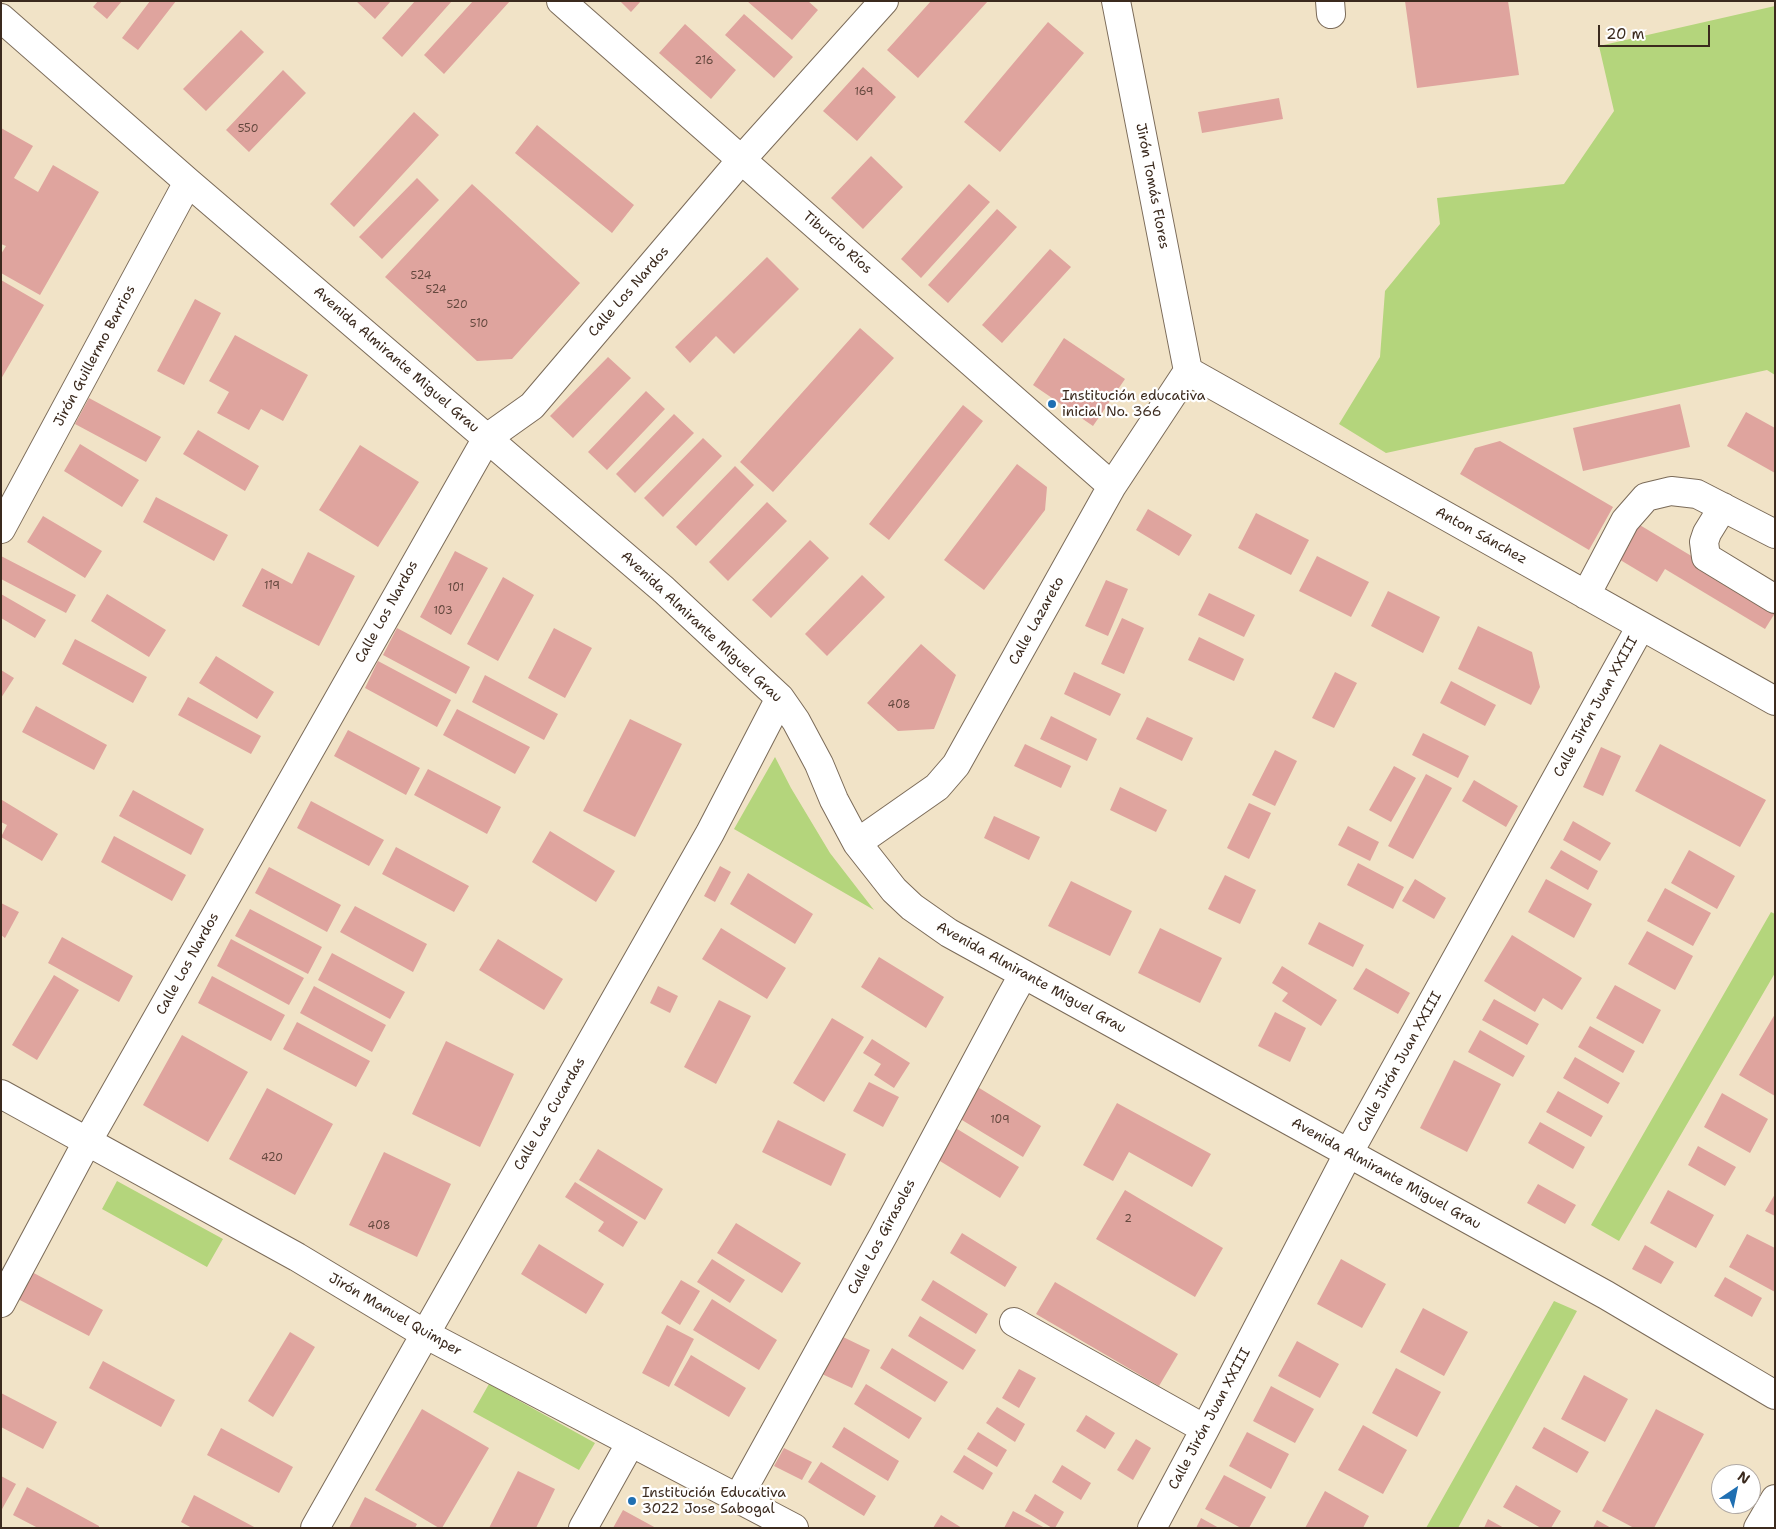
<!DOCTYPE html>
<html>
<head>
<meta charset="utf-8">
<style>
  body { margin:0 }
  #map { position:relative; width:1776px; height:1529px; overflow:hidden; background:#f1e3c7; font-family:"Shantell Sans",sans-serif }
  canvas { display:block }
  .frame { position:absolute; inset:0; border:2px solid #3b2a1e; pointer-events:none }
  .north { position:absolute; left:1711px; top:1464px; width:50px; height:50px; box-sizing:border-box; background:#fff; border:1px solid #b1aaa5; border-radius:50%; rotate:34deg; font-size:14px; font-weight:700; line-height:20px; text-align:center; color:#3b2a1e }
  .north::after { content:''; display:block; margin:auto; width:18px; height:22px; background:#1f6fb2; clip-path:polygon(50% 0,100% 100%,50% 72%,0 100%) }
  .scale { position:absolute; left:1598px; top:25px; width:112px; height:22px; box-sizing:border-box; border:2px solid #3b2a1e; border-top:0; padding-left:6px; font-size:15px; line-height:18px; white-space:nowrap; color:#3b2a1e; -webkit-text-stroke:4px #fff; paint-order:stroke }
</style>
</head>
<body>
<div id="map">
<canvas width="1776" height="1529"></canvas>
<div class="frame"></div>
<div class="north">N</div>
<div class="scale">20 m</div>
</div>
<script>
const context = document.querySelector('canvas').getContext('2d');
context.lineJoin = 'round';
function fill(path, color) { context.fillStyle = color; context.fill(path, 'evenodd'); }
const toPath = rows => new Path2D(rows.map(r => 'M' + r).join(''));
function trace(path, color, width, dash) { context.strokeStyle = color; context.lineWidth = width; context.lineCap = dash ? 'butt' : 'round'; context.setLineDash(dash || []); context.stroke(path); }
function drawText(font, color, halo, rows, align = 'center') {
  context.font = font + ' "Shantell Sans",sans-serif'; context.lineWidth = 4.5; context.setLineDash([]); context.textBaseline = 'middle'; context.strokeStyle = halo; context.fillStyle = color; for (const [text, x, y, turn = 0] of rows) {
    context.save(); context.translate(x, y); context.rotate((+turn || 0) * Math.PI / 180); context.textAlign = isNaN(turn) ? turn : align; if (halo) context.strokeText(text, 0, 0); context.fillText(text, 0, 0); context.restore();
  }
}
const green = toPath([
  [1775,6,1775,375,1767,370,1386,453,1339,424,1380,357,1385,291,1440,224,1437,198,1564,184,1614,111,1599,46],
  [775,757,791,788,830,853,874,910,734,829],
  [1771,912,1775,914,1775,973,1619,1241,1591,1225],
  [117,1181,223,1239,207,1267,102,1209],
  [1554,1301,1577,1311,1458,1528,1426,1528],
  [489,1384,595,1443,579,1470,473,1412]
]);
const building = toPath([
  [98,1,122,1,107,19,93,7],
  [150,1,176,1,138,50,122,38],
  [356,1,391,1,375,19],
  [415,1,452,1,402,57,382,38],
  [473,1,510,1,444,74,424,55],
  [620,1,641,1,631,12],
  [747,1,808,1,818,10,792,40],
  [931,1,988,1,918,78,887,50],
  [1405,1,1508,1,1519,75,1417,88],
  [744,14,793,57,774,78,725,35],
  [1048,22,1084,53,1000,152,964,122],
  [685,24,736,70,711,99,659,53],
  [241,30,264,52,206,111,183,89],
  [863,67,896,97,857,141,823,111],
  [283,70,306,93,249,152,226,130],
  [1279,98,1283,119,1202,133,1198,112],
  [414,112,439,135,354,227,330,204],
  [537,125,634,205,612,233,515,153],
  [1,128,33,146,14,178,38,192,53,165,99,192,40,295,1,273,1,254,6,246,1,244],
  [871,156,903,187,863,229,831,198],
  [417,178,439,200,382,259,359,237],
  [472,184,580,283,512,359,477,361,385,277],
  [969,184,990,202,921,278,901,259],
  [997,209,1017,227,948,303,928,285],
  [1050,249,1071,267,1002,343,982,325],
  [767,257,799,289,734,354,716,336,690,363,675,347],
  [1,280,44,305,1,379],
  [195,299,221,313,184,385,157,371],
  [860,328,894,358,773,492,740,462],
  [235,335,308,375,283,421,261,409,249,430,217,413,229,392,209,381],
  [1064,338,1125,379,1093,426,1033,385],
  [608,357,631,378,573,438,550,416],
  [646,391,665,409,607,470,588,452],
  [89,398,161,437,146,462,75,424],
  [1680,404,1690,447,1583,471,1573,428],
  [963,405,983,421,889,540,869,524],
  [1746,412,1775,428,1775,473,1727,446],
  [674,414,694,433,635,493,616,474],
  [198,430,259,466,245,491,183,454],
  [703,438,722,456,663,517,644,498],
  [1500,441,1613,507,1589,550,1460,474,1475,448],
  [80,444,139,480,122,507,64,471],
  [360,445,419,482,378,547,319,510],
  [1017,464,1047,487,1045,510,984,590,944,560],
  [735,466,754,485,696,546,676,527],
  [156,497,228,535,214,561,143,522],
  [767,502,787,521,728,581,709,562],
  [1148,509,1192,535,1179,556,1136,530],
  [1256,513,1309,540,1291,575,1238,548],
  [43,516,102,551,85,578,27,542],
  [1628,518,1775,606,1775,613,1765,629,1665,569,1657,582,1607,552],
  [810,540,829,558,771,618,752,600],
  [455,551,488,568,451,635,420,617],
  [308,552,355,576,319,646,242,606,262,568,292,584],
  [1,556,76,595,66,613,1,579],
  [1317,556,1369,582,1351,617,1299,591],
  [862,575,885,597,827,656,805,634],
  [503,577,534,595,498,661,467,644],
  [1106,580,1128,589,1108,636,1085,626],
  [1388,591,1440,617,1423,653,1371,626],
  [1209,593,1255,615,1244,637,1198,615],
  [1,594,46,620,35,638,1,618],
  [107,594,166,630,149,657,91,621],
  [1122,618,1144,628,1124,674,1101,664],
  [1478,626,1532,652,1540,687,1531,705,1458,669],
  [397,628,470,667,456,694,383,655],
  [554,628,592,648,565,698,528,678],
  [1199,637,1244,659,1234,681,1188,660],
  [75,639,147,677,133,703,62,664],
  [921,644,956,675,934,729,898,731,867,703],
  [216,656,274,692,257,719,199,683],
  [378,661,451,700,437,727,365,688],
  [1,670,14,678,1,698],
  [1074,672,1121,694,1110,716,1064,694],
  [1335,672,1357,683,1334,728,1312,718],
  [485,675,558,714,544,740,472,702],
  [1451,681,1496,705,1485,726,1440,703],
  [188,697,261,736,251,754,178,715],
  [36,706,107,745,94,770,22,732],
  [457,709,530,747,515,774,443,735],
  [1051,716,1097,739,1087,761,1040,739],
  [1147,717,1193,738,1182,761,1136,739],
  [630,719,682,744,635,837,583,811],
  [348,730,420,768,406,795,334,756],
  [1423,733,1469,756,1458,778,1412,755],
  [1025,744,1071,766,1061,788,1014,766],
  [1660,744,1766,800,1740,847,1635,791],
  [1601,747,1621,756,1603,796,1583,787],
  [1275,750,1297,761,1275,806,1252,795],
  [1394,766,1416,778,1391,822,1369,810],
  [428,769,501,807,487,834,414,795],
  [1426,774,1452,788,1413,859,1388,846],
  [1474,780,1518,806,1506,827,1462,801],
  [1120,787,1167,810,1156,832,1110,810],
  [133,790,204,829,191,855,119,816],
  [2,800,58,834,42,861,1,837,7,825,1,822],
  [311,801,384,840,369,866,297,828],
  [1249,803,1271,813,1249,859,1227,848],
  [994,816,1040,837,1029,860,984,838],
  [1573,821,1611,843,1600,861,1563,840],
  [1348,826,1379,842,1370,861,1338,845],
  [550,831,615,871,596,902,532,862],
  [114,836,186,875,172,901,101,862],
  [396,847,469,886,454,912,382,874],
  [1561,850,1598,871,1588,890,1550,868],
  [1689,850,1735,876,1717,909,1671,883],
  [1358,863,1404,887,1393,909,1347,885],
  [720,866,731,872,715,902,704,896],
  [269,867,341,905,327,932,255,893],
  [748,873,813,914,795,944,730,904],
  [1225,875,1256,890,1240,924,1208,909],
  [1415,879,1446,898,1434,919,1402,901],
  [1546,879,1592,904,1574,938,1528,912],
  [1071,881,1132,911,1110,956,1048,926],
  [1665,888,1711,913,1693,946,1647,921],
  [1,903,19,912,5,938,1,935],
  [355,906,427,944,413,972,340,932],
  [250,909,322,947,308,974,235,936],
  [1319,922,1364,945,1353,967,1308,944],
  [721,928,786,968,767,999,702,959],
  [1160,928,1222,958,1200,1003,1138,973],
  [1647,931,1693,956,1675,990,1628,964],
  [1512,935,1582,978,1562,1010,1543,998,1535,1012,1484,981],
  [62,937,133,976,119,1002,48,963],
  [231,939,304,978,289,1005,217,966],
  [498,939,563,979,544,1010,479,970],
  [332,953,405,992,390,1019,318,980],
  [879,957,944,997,926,1028,861,987],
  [1282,966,1337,1000,1321,1026,1282,1001,1288,993,1272,983],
  [1366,968,1410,993,1398,1014,1353,989],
  [54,975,79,990,37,1060,12,1045],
  [212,976,285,1015,271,1041,198,1003],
  [1615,985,1661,1010,1643,1044,1596,1018],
  [314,986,386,1025,372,1052,300,1013],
  [658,986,678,996,670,1013,650,1003],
  [1494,999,1539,1024,1527,1045,1482,1020],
  [719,1000,751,1016,716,1084,684,1067],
  [1275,1012,1306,1028,1290,1062,1258,1046],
  [1775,1014,1775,1096,1739,1075],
  [832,1018,864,1037,824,1102,793,1083],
  [297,1022,370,1061,356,1087,283,1049],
  [1590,1026,1635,1051,1623,1073,1578,1047],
  [1480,1030,1525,1056,1513,1077,1468,1052],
  [182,1035,248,1072,208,1142,143,1105],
  [872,1039,910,1063,894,1088,874,1075,881,1064,863,1053],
  [446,1041,514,1074,480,1147,412,1114],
  [1575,1057,1620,1083,1608,1104,1563,1078],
  [1454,1060,1501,1084,1467,1152,1420,1128],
  [869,1082,899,1097,883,1127,853,1111],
  [976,1086,1041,1126,1023,1157,957,1117],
  [267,1088,333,1124,295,1195,229,1159],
  [1558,1091,1603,1116,1591,1137,1546,1112],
  [1722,1093,1768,1119,1750,1153,1704,1127],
  [1117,1103,1211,1154,1192,1187,1129,1152,1113,1181,1083,1165],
  [778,1120,846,1154,831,1186,762,1152],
  [1540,1122,1585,1147,1573,1169,1528,1143],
  [954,1127,1019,1167,1000,1198,935,1158],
  [1698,1146,1736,1167,1725,1186,1688,1165],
  [598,1149,663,1189,645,1220,579,1180],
  [384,1152,451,1184,417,1257,349,1225],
  [575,1182,638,1222,623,1247,598,1231,604,1222,565,1197],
  [1538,1184,1576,1205,1565,1224,1527,1203],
  [1125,1190,1223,1248,1195,1297,1096,1239],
  [1668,1190,1714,1215,1696,1248,1650,1223],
  [1775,1194,1775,1216,1765,1211],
  [736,1223,801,1263,782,1293,717,1253],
  [962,1233,1017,1267,1005,1287,950,1253],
  [1747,1234,1775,1248,1775,1292,1729,1267],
  [539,1244,604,1284,586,1314,521,1274],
  [1645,1245,1674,1262,1661,1284,1632,1269],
  [712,1259,745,1280,730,1303,697,1282],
  [1341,1259,1386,1284,1362,1328,1317,1304],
  [30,1271,103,1310,89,1336,16,1298],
  [1725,1277,1762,1298,1752,1317,1714,1296],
  [681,1280,700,1291,680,1325,661,1313],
  [933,1280,988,1314,976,1334,921,1300],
  [1055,1282,1178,1354,1159,1386,1036,1314],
  [712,1299,777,1340,759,1370,693,1330],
  [1423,1308,1468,1332,1444,1376,1400,1352],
  [920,1316,976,1350,963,1370,908,1336],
  [667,1325,694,1339,669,1387,642,1373],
  [290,1332,315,1347,273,1417,248,1401],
  [841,1336,870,1350,852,1388,822,1374],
  [1297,1341,1339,1364,1320,1398,1278,1376],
  [892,1348,948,1382,935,1402,880,1368],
  [691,1355,746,1388,729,1417,674,1385],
  [103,1361,175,1400,161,1427,89,1388],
  [1396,1368,1441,1392,1417,1437,1372,1413],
  [1019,1369,1036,1378,1019,1408,1002,1398],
  [1584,1375,1628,1399,1605,1442,1561,1419],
  [866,1384,922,1418,909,1439,854,1404],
  [1271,1386,1314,1409,1295,1443,1253,1421],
  [1,1393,57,1422,43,1449,1,1427],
  [997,1407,1025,1424,1015,1442,986,1423],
  [422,1409,489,1448,442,1528,439,1528,375,1490],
  [1656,1409,1704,1434,1654,1528,1634,1528,1602,1511],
  [1086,1415,1115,1433,1105,1449,1076,1431],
  [1363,1425,1407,1450,1383,1494,1338,1470],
  [844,1427,899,1461,888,1481,832,1447],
  [1544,1427,1589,1452,1577,1473,1532,1448],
  [221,1428,293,1467,279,1493,207,1455],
  [978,1432,1007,1450,997,1467,967,1449],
  [1247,1432,1289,1454,1271,1489,1229,1466],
  [1136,1439,1151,1448,1133,1480,1117,1470],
  [784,1448,812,1462,802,1480,774,1466],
  [964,1455,993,1473,983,1490,953,1472],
  [821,1462,876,1496,864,1516,808,1482],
  [1062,1465,1091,1483,1081,1500,1052,1482],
  [518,1471,555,1489,536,1528,489,1528],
  [1224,1475,1266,1497,1249,1528,1241,1528,1205,1509],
  [1,1476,16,1484,1,1511],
  [1516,1485,1561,1511,1551,1528,1541,1528,1503,1507],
  [27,1487,99,1526,99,1528,38,1528,13,1515],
  [1325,1491,1369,1516,1363,1528,1305,1528],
  [1035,1494,1064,1512,1055,1528,1052,1528,1025,1511],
  [194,1495,256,1528,192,1528,181,1522],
  [365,1497,417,1524,415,1528,349,1528],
  [623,1510,656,1528,613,1528],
  [1013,1511,1045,1528,1004,1528],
  [941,1515,962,1528,933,1528],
  [1201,1518,1219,1528,1196,1528],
  [1488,1519,1504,1528,1484,1528],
  [1597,1520,1611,1528,1593,1528]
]);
const minor = toPath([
  [561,1,1112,486],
  [1116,1,1188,371],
  [1330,1,1331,14],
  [1,18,188,182,664,590,780,698,796,721,819,764,834,800,857,843,894,890,912,907,949,933,1606,1295,1775,1395],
  [1188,371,1775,701],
  [1723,507,1707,533,1704,542,1706,557,1775,599],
  [1,529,188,182],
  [1586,595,1625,521,1646,497,1671,491,1697,494,1775,534],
  [857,843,937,787,956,765,1112,486,1188,371],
  [1,1094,297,1257,425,1334,794,1528],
  [1,1303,87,1142,487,438,532,406,742,159,884,1],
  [1014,1322,1205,1429],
  [738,1498,884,1234,1008,1002,1023,975],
  [315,1528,710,833,780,698],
  [583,1528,631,1442],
  [1152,1528,1205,1429,1348,1154,1641,626],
  [1758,1528,1775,1499]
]);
const markers = [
  [1052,404,5,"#1f6fb2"],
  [632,1501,5,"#1f6fb2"]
];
const numberNames = [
  ["216",704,61],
  ["169",864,92],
  ["550",248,129],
  ["524",421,276],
  ["524",436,290],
  ["520",457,305],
  ["510",479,324],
  ["119",272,586],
  ["101",456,588],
  ["103",443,611],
  ["408",899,705],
  ["109",1000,1120],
  ["420",272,1158],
  ["2",1128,1219],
  ["408",379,1226]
];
const streetNames = [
  ["Jirón Tomás Flores",1152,186,79],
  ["Tiburcio Ríos",837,243,41],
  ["Calle Los Nardos",629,292,-49],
  ["Jirón Guillermo Barrios",95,356,-62],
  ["Avenida Almirante Miguel Grau",396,360,41],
  ["Anton Sánchez",1481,536,29],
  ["Calle Los Nardos",387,612,-61],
  ["Calle Lazareto",1037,621,-61],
  ["Avenida Almirante Miguel Grau",701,627,43],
  ["Calle Jirón Juan XXIII",1596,707,-61],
  ["Calle Los Nardos",188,964,-61],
  ["Avenida Almirante Miguel Grau",1031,978,29],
  ["Calle Jirón Juan XXIII",1400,1062,-61],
  ["Calle Las Cucardas",550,1114,-60],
  ["Avenida Almirante Miguel Grau",1386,1174,29],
  ["Calle Los Girasoles",882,1237,-62],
  ["Jirón Manuel Quimper",395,1315,30],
  ["Calle Jirón Juan XXIII",1210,1419,-62]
];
const poiNames = [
  ["Institución educativa",1062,396],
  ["inicial No. 366",1062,412],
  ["Institución Educativa",642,1493],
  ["3022 Jose Sabogal",642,1509]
];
fill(green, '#b4d57c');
fill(building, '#dfa49e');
trace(minor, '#7b6b59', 30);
trace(minor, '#fff', 28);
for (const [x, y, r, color] of markers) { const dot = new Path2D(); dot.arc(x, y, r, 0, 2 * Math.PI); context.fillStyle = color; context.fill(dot); trace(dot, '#fff', 2); }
drawText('11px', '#64483e', null, numberNames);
drawText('14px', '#3b2a1e', '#fff', streetNames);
drawText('14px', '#3b2a1e', '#fff', poiNames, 'left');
</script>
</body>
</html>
